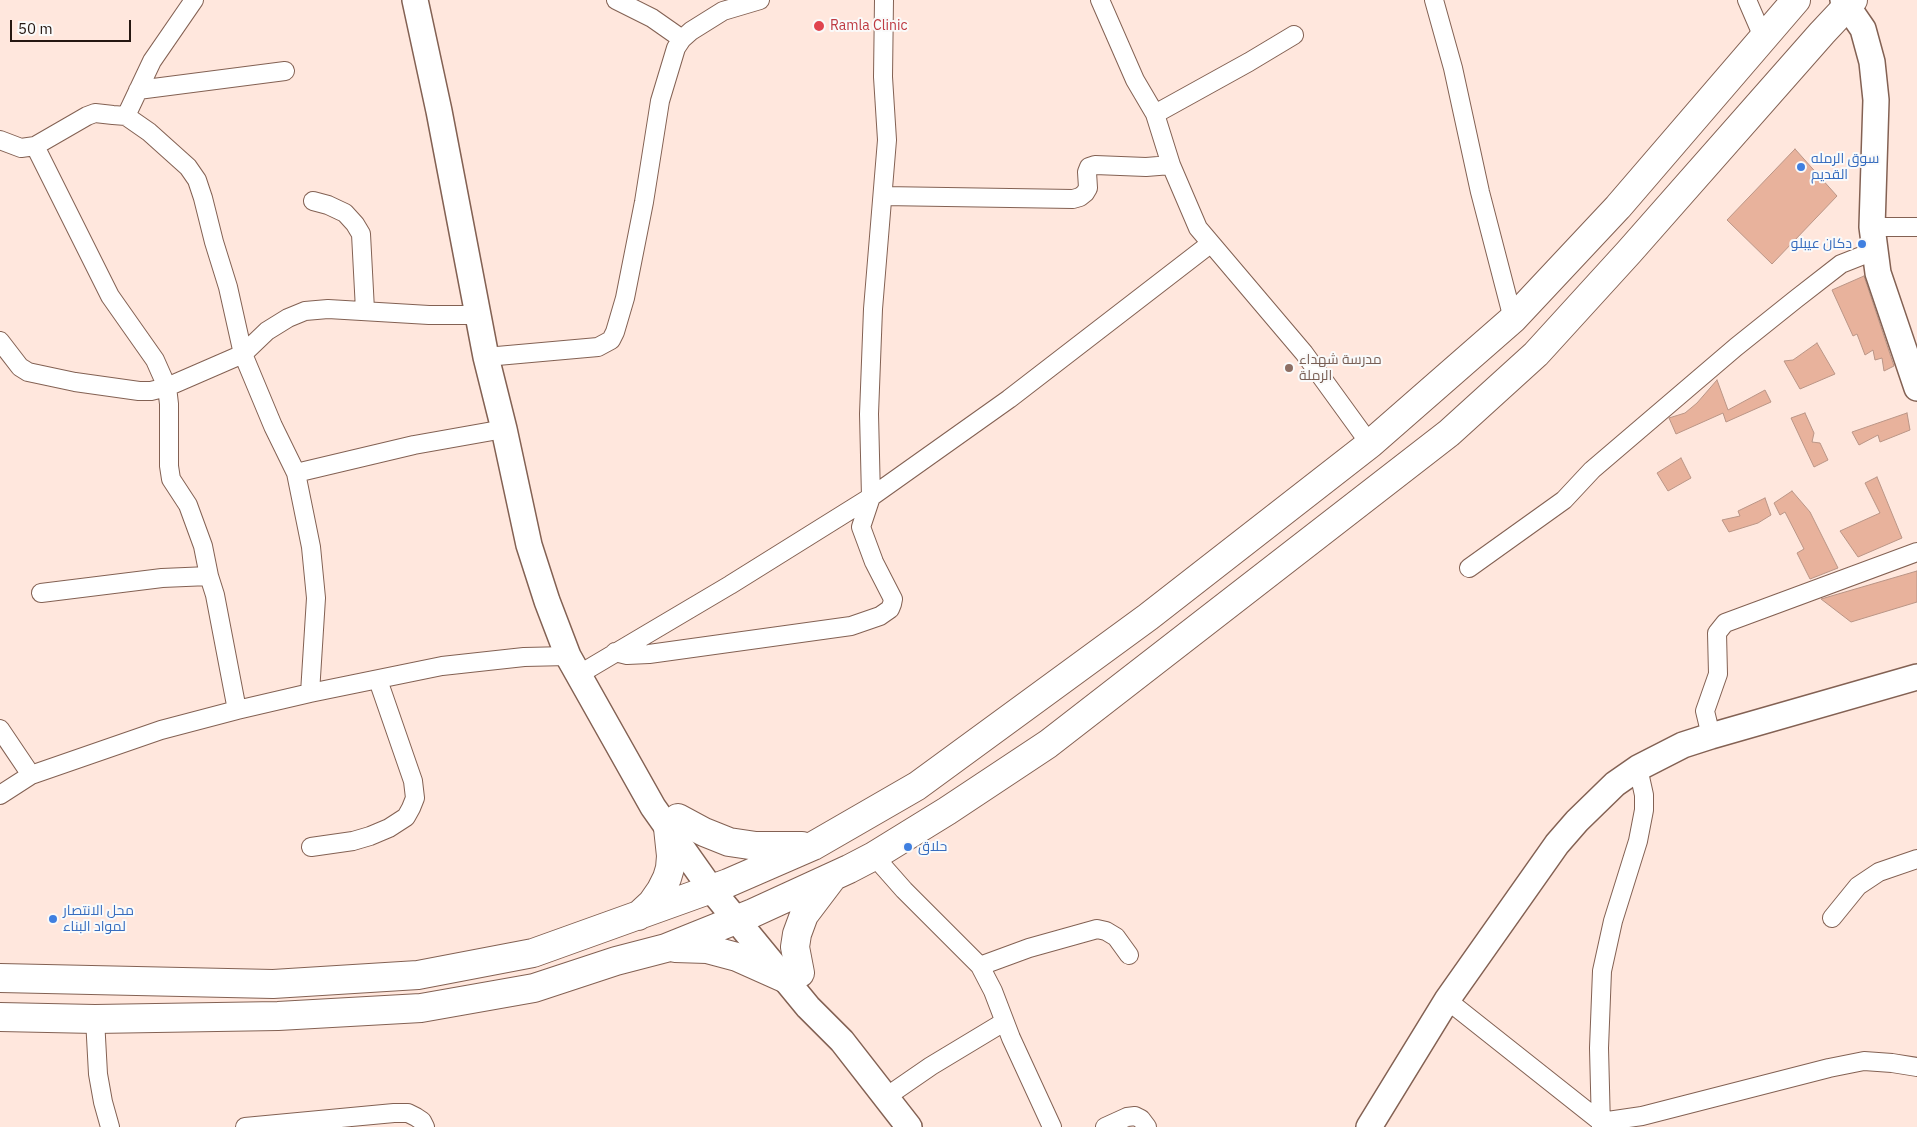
<!DOCTYPE html>
<html>
<head>
<meta charset="utf-8">
<style>
  body { margin:0 }
  #map { position:relative; width:1917px; height:1127px; overflow:hidden; background:#ffe7dd; font-family:"IBM Plex Sans",sans-serif }
  canvas { display:block }
  .scale { position:absolute; left:10px; top:20px; width:121px; height:22px; box-sizing:border-box; border:2px solid #251711; border-top:0; padding-left:6px; font-size:15px; line-height:18px; white-space:nowrap; color:#251711; -webkit-text-stroke:4px #fafafa; paint-order:stroke }
</style>
</head>
<body>
<div id="map">
<canvas width="1917" height="1127"></canvas>
<div class="scale">50 m</div>
</div>
<script>
const context = document.querySelector('canvas').getContext('2d');
context.lineJoin = 'round';
function fill(path, color) { context.fillStyle = color; context.fill(path, 'evenodd'); }
const toPath = rows => new Path2D(rows.map(r => 'M' + r).join(''));
function trace(path, color, width, dash) { context.strokeStyle = color; context.lineWidth = width; context.lineCap = dash ? 'butt' : 'round'; context.setLineDash(dash || []); context.stroke(path); }
function drawText(font, color, halo, rows, align = 'center') {
  context.font = font + ' "IBM Plex Sans",Cairo,sans-serif'; context.lineWidth = 4; context.setLineDash([]); context.textBaseline = 'middle'; context.strokeStyle = halo; context.fillStyle = color; for (const [text, x, y, turn = 0] of rows) {
    context.save(); context.translate(x, y); context.rotate((+turn || 0) * Math.PI / 180); context.textAlign = isNaN(turn) ? turn : align; if (halo) context.strokeText(text, 0, 0); context.fillText(text, 0, 0); context.restore();
  }
}
const building = toPath([
  [1795,149,1837,196,1772,264,1727,220,1795,149],
  [1864,276,1894,366,1884,371,1882,358,1875,360,1873,350,1865,355,1857,334,1853,336,1832,290,1864,276],
  [1817,343,1835,374,1800,389,1784,361,1793,360,1817,343],
  [1717,380,1728,410,1765,390,1771,402,1726,422,1723,413,1676,434,1669,418,1685,413,1697,403,1717,380],
  [1805,413,1814,433,1812,442,1820,443,1828,460,1814,467,1791,418,1805,413],
  [1907,413,1910,430,1880,442,1878,435,1859,445,1852,432,1907,413],
  [1681,458,1691,478,1668,491,1657,473,1681,458],
  [1877,477,1902,538,1858,557,1840,531,1880,513,1865,483,1877,477],
  [1792,491,1810,512,1838,568,1810,579,1797,553,1804,549,1785,512,1780,515,1774,503,1792,491],
  [1765,498,1771,515,1758,523,1729,532,1722,520,1740,516,1738,511,1765,498],
  [1917,571,1917,602,1851,622,1821,599,1917,571]
]);
const street = toPath([
  [616,0,652,18,682,39],
  [1100,0,1135,80,1155,114,1171,165,1198,228,1304,353,1370,444],
  [1434,0,1453,68,1480,192,1513,319],
  [1747,0,1763,37],
  [138,90,285,71],
  [1155,114,1249,62,1294,35],
  [126,116,152,61,194,0],
  [0,140,21,148,35,146,87,116,95,113,113,115,126,116,149,132,188,167,197,180,203,198,214,242,228,287,243,354,273,426,296,473],
  [35,146,110,296,155,360,167,387,169,404,169,466,171,479,188,505,203,546,209,576,215,595,237,710],
  [883,196,1073,199,1080,197,1085,193,1088,188,1087,172,1089,167,1095,165,1146,167,1171,165],
  [313,201,328,205,345,213,355,224,361,234,365,310],
  [1872,227,1917,227],
  [0,341,20,367,28,372,75,382,139,391,151,391,167,387,243,354,267,331,288,318,305,311,328,309,429,315,478,315],
  [486,357,598,347,611,340,615,332,625,298,644,202,660,101,676,48,682,39,691,31,723,11,760,0],
  [1469,568,1564,500,1592,470,1736,347,1796,299,1841,264,1874,251],
  [41,593,162,578,209,576],
  [615,652,627,655,649,654,851,626,880,616,890,609,892,604,893,599,874,562,861,527,871,497,869,414,873,309,887,140,883,77,884,0],
  [578,675,730,585,871,497,1009,399,1210,244],
  [310,693,316,598,311,547,296,473,414,445,504,429],
  [0,729,31,775],
  [1711,736,1705,711,1718,674,1717,633,1725,623,1917,552],
  [0,795,31,775,161,730,237,710,310,693,442,666,524,657,568,656],
  [311,847,353,841,370,836,389,828,406,817,411,808,415,798,413,781,378,680],
  [874,856,904,890,980,966,993,991,1011,1038,1052,1127],
  [1832,918,1858,886,1879,872,1917,859],
  [980,966,1029,948,1097,929,1106,931,1116,937,1129,955],
  [1447,1000,1601,1122,1642,1116,1829,1068,1864,1061,1892,1063,1917,1067],
  [95,1019,98,1074,103,1102,110,1127],
  [886,1097,931,1066,1004,1022],
  [245,1127,394,1113,408,1113,416,1117,422,1121,425,1127],
  [1105,1127,1127,1117,1135,1116,1141,1119,1147,1127],
  [1601,1127,1599,1048,1602,971,1613,921,1638,841,1644,810,1644,795,1638,768]
]);
const secondary = toPath([
  [415,0,439,111,486,357,504,429,529,545,547,601,568,656,653,807,711,889,808,1007,842,1041,909,1127],
  [1843,0,1863,29,1872,62,1876,100,1872,227,1878,273,1917,388],
  [1369,1127,1447,1000,1557,844,1577,821,1615,784,1638,768,1683,745,1711,736,1917,677]
]);
const primary = toPath([
  [678,818,704,832,729,842,756,846,802,846],
  [638,916,652,903,661,890,667,878,670,868,671,856,668,828],
  [675,948,707,949,737,957,784,978],
  [800,973,795,947,797,934,804,915,832,878],
  [0,978,273,984,418,975,533,953,728,883,813,846,917,786,1148,617,1370,444,1513,319,1618,207,1796,0],
  [0,1017,95,1019,278,1016,421,1008,534,988,616,961,666,948,753,913,849,869,874,856,947,811,1048,744,1449,433,1536,354,1629,252,1822,33,1853,0]
]);
const markers = [
  [819,26,6,"#e0444e"],
  [1801,167,5,"#3f7fe0"],
  [1862,244,5,"#3f7fe0"],
  [1289,368,5,"#8d6e63"],
  [908,847,5,"#3f7fe0"],
  [53,919,5,"#3f7fe0"]
];
const healthNames = [
  ["Ramla Clinic",830,26]
];
const shopNames = [
  ["سوق الرمله",1811,159],
  ["القديم",1811,175],
  ["دكان عيبلو",1852,244,"right"],
  ["حلاق",918,847],
  ["محل الانتصار",63,911],
  ["لمواد البناء",63,927]
];
const educationNames = [
  ["مدرسة شهداء",1299,360],
  ["الرملة",1299,376]
];
fill(building, '#e8b29c');
trace(building, '#ba9586', 1);
trace(street, '#836153', 20);
trace(secondary, '#836153', 28);
trace(primary, '#836153', 30);
trace(street, '#fff', 18);
trace(secondary, '#fff', 25);
trace(primary, '#fff', 28);
for (const [x, y, r, color] of markers) { const dot = new Path2D(); dot.arc(x, y, r, 0, 2 * Math.PI); context.fillStyle = color; context.fill(dot); trace(dot, '#fafafa', 2); }
drawText('14px', '#be3a42', '#fafafa', healthNames, 'left');
drawText('14px', '#366cbe', '#fafafa', shopNames, 'left');
drawText('14px', '#785e54', '#fafafa', educationNames, 'left');
</script>
</body>
</html>
